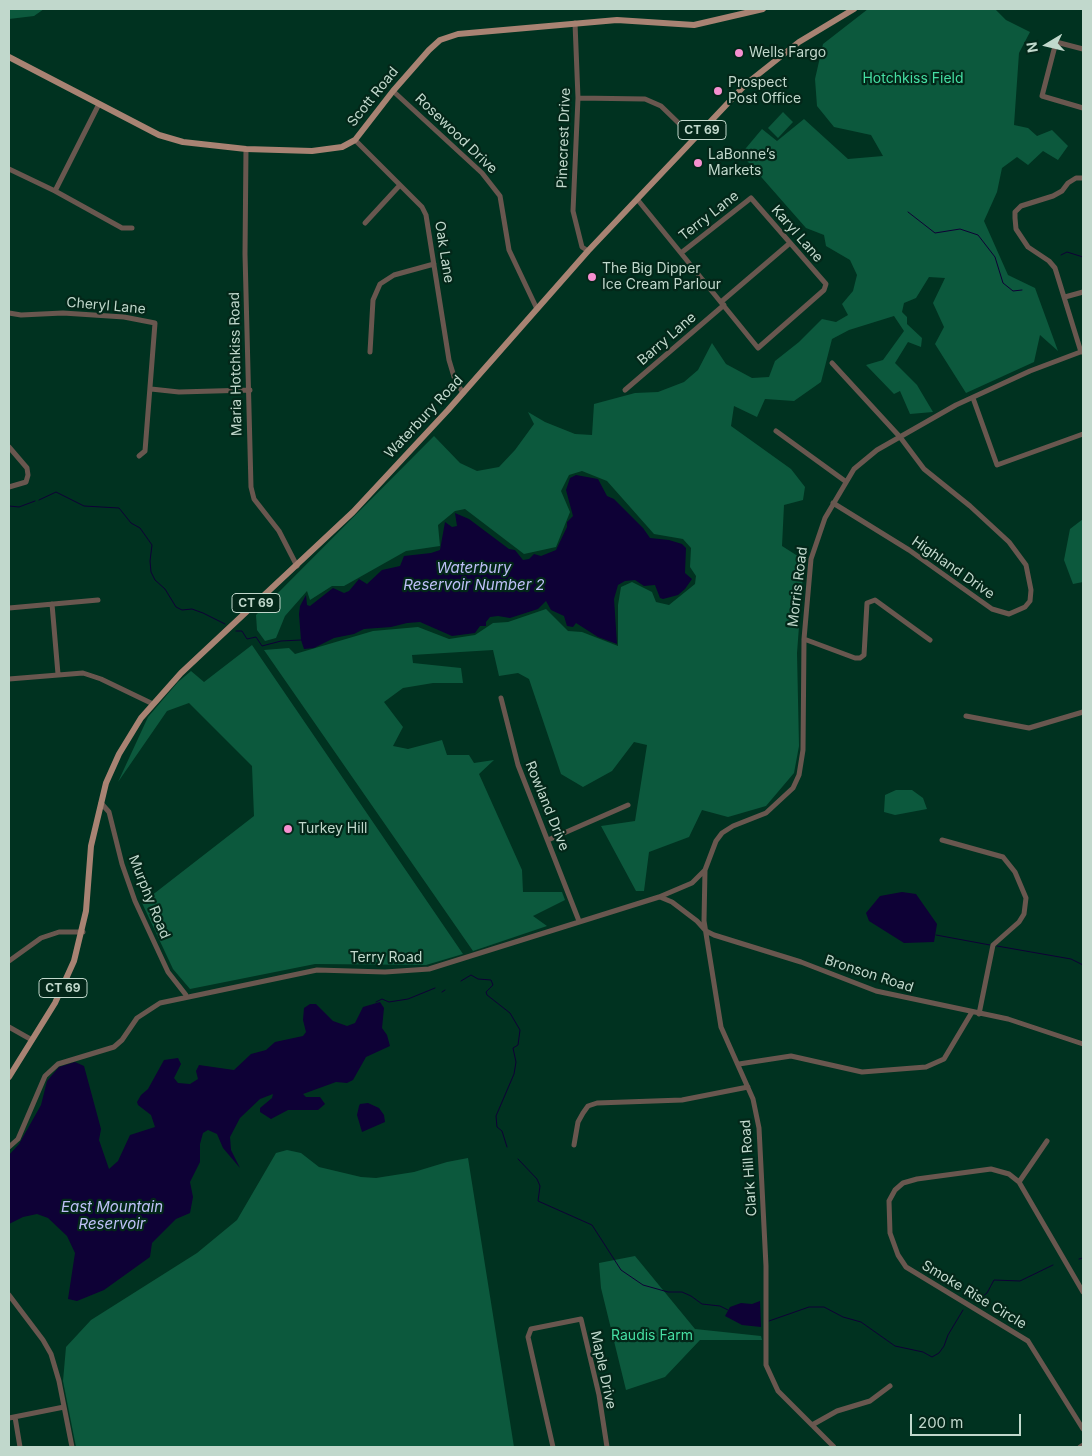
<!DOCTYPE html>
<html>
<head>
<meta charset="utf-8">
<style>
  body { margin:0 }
  #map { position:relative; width:1092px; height:1456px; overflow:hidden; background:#003220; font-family:Inter,sans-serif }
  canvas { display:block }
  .frame { position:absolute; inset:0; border:10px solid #c1d8cc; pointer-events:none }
  .north { position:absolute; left:1022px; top:20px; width:50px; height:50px; -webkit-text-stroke:4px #032719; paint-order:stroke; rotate:261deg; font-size:14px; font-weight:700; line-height:20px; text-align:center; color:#c1d8cc }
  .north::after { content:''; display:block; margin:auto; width:18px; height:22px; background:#c1d8cc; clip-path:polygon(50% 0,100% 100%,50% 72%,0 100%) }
  .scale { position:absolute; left:910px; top:1414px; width:111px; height:22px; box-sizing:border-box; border:2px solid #c1d8cc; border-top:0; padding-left:6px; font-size:15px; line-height:18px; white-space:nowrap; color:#c1d8cc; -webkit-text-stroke:4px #032719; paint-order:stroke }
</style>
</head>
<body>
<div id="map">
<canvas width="1092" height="1456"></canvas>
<div class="frame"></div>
<div class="north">N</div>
<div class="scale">200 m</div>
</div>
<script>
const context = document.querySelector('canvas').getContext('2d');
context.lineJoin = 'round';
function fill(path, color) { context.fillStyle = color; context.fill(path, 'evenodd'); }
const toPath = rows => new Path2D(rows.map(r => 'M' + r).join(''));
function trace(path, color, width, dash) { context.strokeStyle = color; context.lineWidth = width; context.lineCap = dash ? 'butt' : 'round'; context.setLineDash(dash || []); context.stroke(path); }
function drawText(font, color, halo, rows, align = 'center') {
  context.font = font + ' Inter,sans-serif'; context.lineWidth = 4.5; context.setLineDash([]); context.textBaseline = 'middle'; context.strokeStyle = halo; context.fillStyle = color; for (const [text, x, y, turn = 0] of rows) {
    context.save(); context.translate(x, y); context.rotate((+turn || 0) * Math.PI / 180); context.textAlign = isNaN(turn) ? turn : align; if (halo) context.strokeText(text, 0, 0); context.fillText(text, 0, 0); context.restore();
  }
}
const green = toPath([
  [9,9,44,9,34,16,9,19],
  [868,9,995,9,1006,20,1030,32,1019,53,1014,125,1028,128,1037,136,1052,130,1068,146,1058,160,1043,151,1028,165,1017,157,1002,168,997,192,984,221,1008,275,1035,288,1058,351,1040,335,1034,362,966,393,935,344,944,327,933,303,945,278,929,277,916,298,904,303,902,312,907,317,907,324,922,338,921,347,908,342,895,363,917,385,933,412,910,414,900,391,894,394,866,365,883,360,904,331,894,316,849,330,832,339,821,382,794,401,765,399,757,417,734,406,731,426,791,469,805,487,803,500,784,505,782,546,804,560,797,653,799,746,794,773,766,806,728,817,702,810,689,837,649,852,644,891,636,891,601,826,635,821,647,745,634,742,612,771,583,787,561,774,529,679,518,673,499,676,493,650,412,655,413,663,461,668,463,683,433,683,403,688,384,702,403,727,393,746,408,749,442,740,447,755,469,755,474,763,494,760,479,774,522,870,523,892,562,892,565,900,533,916,547,926,473,951,264,650,289,648,295,654,373,631,418,627,449,639,475,635,493,623,508,622,546,609,568,631,582,632,618,646,618,605,621,587,632,582,652,592,656,602,669,605,695,584,696,576,690,567,691,548,683,539,654,534,607,481,582,471,569,475,561,491,570,512,556,547,524,554,465,509,455,511,438,525,440,546,406,551,344,586,332,586,310,600,307,591,285,616,276,638,265,641,257,630,256,615,434,436,460,463,477,471,499,467,515,450,534,424,528,412,545,422,575,434,592,435,594,404,635,393,658,392,684,382,698,370,712,343,726,364,752,378,769,377,775,361,799,342,822,319,836,322,848,315,842,304,853,291,857,275,850,260,826,246,824,235,806,228,741,154,762,129,777,141,804,119,848,159,883,156,871,135,834,127,817,106,815,79,823,44],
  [783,112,793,122,778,138,768,128],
  [1083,519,1083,582,1073,584,1064,560,1070,529],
  [252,645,463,954,426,965,315,964,190,989,173,969,142,903,254,816,252,766,189,703,167,711,118,782,148,717,178,682,191,671,204,682],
  [896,790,912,790,923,798,927,809,895,815,884,812,885,795],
  [287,1150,301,1153,319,1167,361,1177,376,1178,414,1172,447,1162,468,1158,514,1447,76,1447,63,1381,66,1347,91,1320,197,1253,237,1220,276,1153],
  [635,1256,695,1329,761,1336,762,1340,700,1340,665,1377,626,1390,601,1288,599,1263]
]);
const water = toPath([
  [576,475,598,479,607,496,614,499,643,528,650,538,669,540,682,544,686,548,685,573,692,579,685,589,678,595,663,599,660,598,655,585,644,586,635,580,625,581,618,585,614,599,617,644,598,637,576,623,573,627,567,626,564,616,551,610,546,601,538,609,510,618,498,616,490,617,486,622,486,626,480,626,475,633,452,636,420,622,407,623,391,627,364,629,354,634,334,638,314,648,304,649,301,640,299,614,300,606,306,595,307,605,310,606,333,588,344,593,349,591,359,579,367,584,382,570,400,566,404,556,431,553,440,550,445,522,452,527,457,526,455,513,469,519,509,549,515,550,523,560,529,559,534,554,541,556,556,550,567,527,567,522,573,516,566,490,570,478],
  [902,892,916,894,937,924,934,942,904,943,869,921,866,913,880,896],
  [380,1002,384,1008,382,1028,387,1035,390,1046,366,1057,353,1080,347,1083,336,1082,303,1094,306,1097,320,1097,325,1104,318,1110,288,1110,271,1119,260,1112,260,1108,272,1098,273,1094,260,1099,240,1118,230,1137,231,1150,240,1168,223,1148,217,1134,208,1130,203,1133,200,1144,200,1162,190,1182,193,1197,190,1213,176,1219,152,1243,150,1257,104,1290,77,1301,68,1299,75,1253,67,1236,48,1218,37,1214,23,1217,9,1224,9,1155,19,1144,41,1105,47,1081,59,1067,75,1062,84,1066,101,1129,99,1140,109,1169,118,1161,130,1135,155,1127,151,1115,138,1105,137,1102,141,1095,148,1089,164,1060,178,1058,181,1064,174,1078,178,1083,190,1084,198,1079,196,1071,199,1065,234,1070,251,1054,266,1050,275,1042,303,1036,306,1032,303,1020,304,1008,310,1004,316,1004,333,1021,347,1026,355,1023,363,1007],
  [368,1103,379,1108,384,1115,385,1122,362,1132,357,1115,359,1106,360,1104],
  [760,1301,761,1327,742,1325,725,1316,730,1307,741,1303,752,1304]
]);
const stream = toPath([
  [908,212,935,233,960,229,978,235,995,257,1003,283,1013,291,1022,290],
  [1061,255,1067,252,1083,257],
  [39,500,56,492,84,506,119,508,131,523,140,528,152,545,150,561,151,572,155,580,165,589,176,607,182,610,192,609,203,613,225,624],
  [9,506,19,507,35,501],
  [236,631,242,631,247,639,256,637,262,646,281,641,301,640],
  [936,935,990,945],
  [997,946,1071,959,1083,965],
  [461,981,471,975,478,979,491,980,493,985,486,992,487,995,510,1013,520,1030,518,1045,513,1048,516,1062,514,1074,496,1116,497,1127,502,1131,507,1147],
  [442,992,445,990],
  [376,1002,382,999,389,1002,408,999,435,988],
  [518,1159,537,1179,540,1186,538,1201,592,1225,621,1270,643,1285,668,1292,682,1292,691,1296,702,1304,720,1306,728,1310],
  [1079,1259,1083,1258],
  [982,1297,987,1293,994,1280,1020,1281,1053,1265],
  [769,1321,809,1307,824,1307,843,1317,861,1322,895,1346,923,1352,932,1357,939,1353,944,1346,948,1335,963,1310]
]);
const minor = toPath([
  [575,23,578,98,573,211,582,247,588,251],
  [1083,49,1056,42,1042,96,1083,108],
  [393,91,482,173,500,196,509,250,537,309],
  [578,98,645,99,661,106,694,138],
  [355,140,422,207,426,215,449,360,455,380,463,393],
  [246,149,245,254,251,487,254,499,279,531,297,566],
  [9,169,55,191,122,228,132,228],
  [55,191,99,104],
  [637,199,758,348,824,290,826,284,751,198,681,253],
  [365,223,400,185],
  [1065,297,1083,292],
  [721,302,790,243],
  [9,313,21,315,63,313,124,317,155,323,145,451,139,456],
  [370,352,373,300,380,284,394,275,434,264],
  [1081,352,1055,268,1049,261,1028,247,1016,229,1015,218,1015,212,1021,206,1053,196,1062,191,1068,183,1076,178,1083,178],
  [832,363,900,437,924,469,970,506,1009,542,1026,565,1031,590,1030,601,1025,607,1009,614,992,609,909,550,833,503],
  [151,389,179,392,250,390],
  [625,390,724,305],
  [973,398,997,465,1083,434],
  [776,431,845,481],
  [9,447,27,468,28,475,26,482,9,487],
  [52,604,58,674],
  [9,608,98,600],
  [804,639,855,658,860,658,864,655,867,603,875,600,930,640],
  [9,679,83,673,101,679,153,704],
  [501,698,518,765,579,921],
  [966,716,1029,728,1083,712],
  [101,803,109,812,122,864,135,901,168,972,186,995],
  [548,840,628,805],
  [942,840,1003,857,1015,872,1026,898,1024,914,1019,922,993,945,979,1014],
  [660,897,672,902,697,921,706,931,714,935,801,962,876,991,1008,1019,1083,1044],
  [9,961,41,938,59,932,83,932],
  [9,1027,32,1040],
  [739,1064,791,1056,862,1072,926,1067,944,1059,972,1012],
  [574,1145,578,1122,583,1113,588,1106,597,1103,682,1100,748,1087],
  [9,1147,18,1139,45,1076,58,1064,114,1047,122,1040,137,1018,160,1003,317,970,385,972,429,969,659,897,692,883,705,870],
  [1019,1182,1047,1141],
  [1083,1292,1019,1182,1009,1174,991,1169,917,1179,903,1183,895,1190,889,1201,890,1233,898,1255,906,1267,1028,1341,1083,1429],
  [9,1295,43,1340,51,1354,59,1381,72,1447],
  [15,1417,20,1447],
  [9,1418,64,1407],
  [812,1425,837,1411,870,1401,890,1386],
  [553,1447,528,1337,531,1329,581,1319,599,1395,607,1447],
  [834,1447,778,1391,766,1365,766,1266,759,1128,753,1099,721,1027,704,921,705,870,716,841,722,833,733,826,766,813,793,788,799,775,803,750,804,639,811,559,825,518,854,469,877,450,956,405,1030,371,1083,351],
  [1080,1447,1083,1445]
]);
const major = toPath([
  [9,57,159,135,183,142,246,149,312,151,342,147,355,140,393,91,429,50,440,40,458,34,617,20,694,25,763,9],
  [9,1077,55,1003,74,961,86,911,91,846,106,783,119,754,141,718,181,673,353,512,448,410,588,251,746,84,799,42,854,9]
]);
const markers = [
  [739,53,5,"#f690d0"],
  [718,91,5,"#f690d0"],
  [698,163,5,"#f690d0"],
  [592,277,5,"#f690d0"],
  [288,829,5,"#f690d0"]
];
const shields = [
  [702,130,48],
  [256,603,48],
  [63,988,48]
];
const shieldNames = [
  ["CT 69",702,130],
  ["CT 69",256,603],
  ["CT 69",63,988]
];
const poiNames = [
  ["Wells Fargo",749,53],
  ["Prospect",728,83],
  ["Post Office",728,99],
  ["LaBonne’s",708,155],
  ["Markets",708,171],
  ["The Big Dipper",602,269],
  ["Ice Cream Parlour",602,285],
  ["Turkey Hill",298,829]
];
const parkNames = [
  ["Hotchkiss Field",913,79],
  ["Raudis Farm",652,1336]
];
const streetNames = [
  ["Scott Road",373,97,-51],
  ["Rosewood Drive",456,134,44],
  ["Pinecrest Drive",564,138,-88],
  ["Terry Lane",709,216,-38],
  ["Karyl Lane",797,234,49],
  ["Oak Lane",444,252,81],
  ["Cheryl Lane",106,306,5],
  ["Barry Lane",667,339,-41],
  ["Maria Hotchkiss Road",236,364,-91],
  ["Waterbury Road",424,417,-47],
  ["Highland Drive",953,568,35],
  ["Morris Road",798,587,-83],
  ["Rowland Drive",547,806,68],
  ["Murphy Road",149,897,68],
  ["Terry Road",386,958],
  ["Bronson Road",869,974,18],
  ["Clark Hill Road",749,1168,-94],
  ["Smoke Rise Circle",974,1295,31],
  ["Maple Drive",603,1370,78]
];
const waterNames = [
  ["Waterbury",474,568],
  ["Reservoir Number 2",474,585],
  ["East Mountain",112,1207],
  ["Reservoir",112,1224]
];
fill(green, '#0c593d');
fill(water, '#0e0136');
trace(stream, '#0e0136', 1);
trace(minor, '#69574f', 5);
trace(major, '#a88373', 6);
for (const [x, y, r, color] of markers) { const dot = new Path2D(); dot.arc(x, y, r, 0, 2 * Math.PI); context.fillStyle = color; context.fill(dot); trace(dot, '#032719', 2); }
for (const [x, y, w] of shields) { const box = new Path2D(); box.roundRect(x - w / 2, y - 9.5, w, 19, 4); context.fillStyle = '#032719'; context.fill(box); trace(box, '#c1d8cc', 1); }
drawText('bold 12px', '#c1d8cc', null, shieldNames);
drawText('14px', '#c1d8cc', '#032719', poiNames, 'left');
drawText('14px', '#46dfa3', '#032719', parkNames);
drawText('14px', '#c1d8cc', '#032719', streetNames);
drawText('italic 15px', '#bec0f7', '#032719', waterNames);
</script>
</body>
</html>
